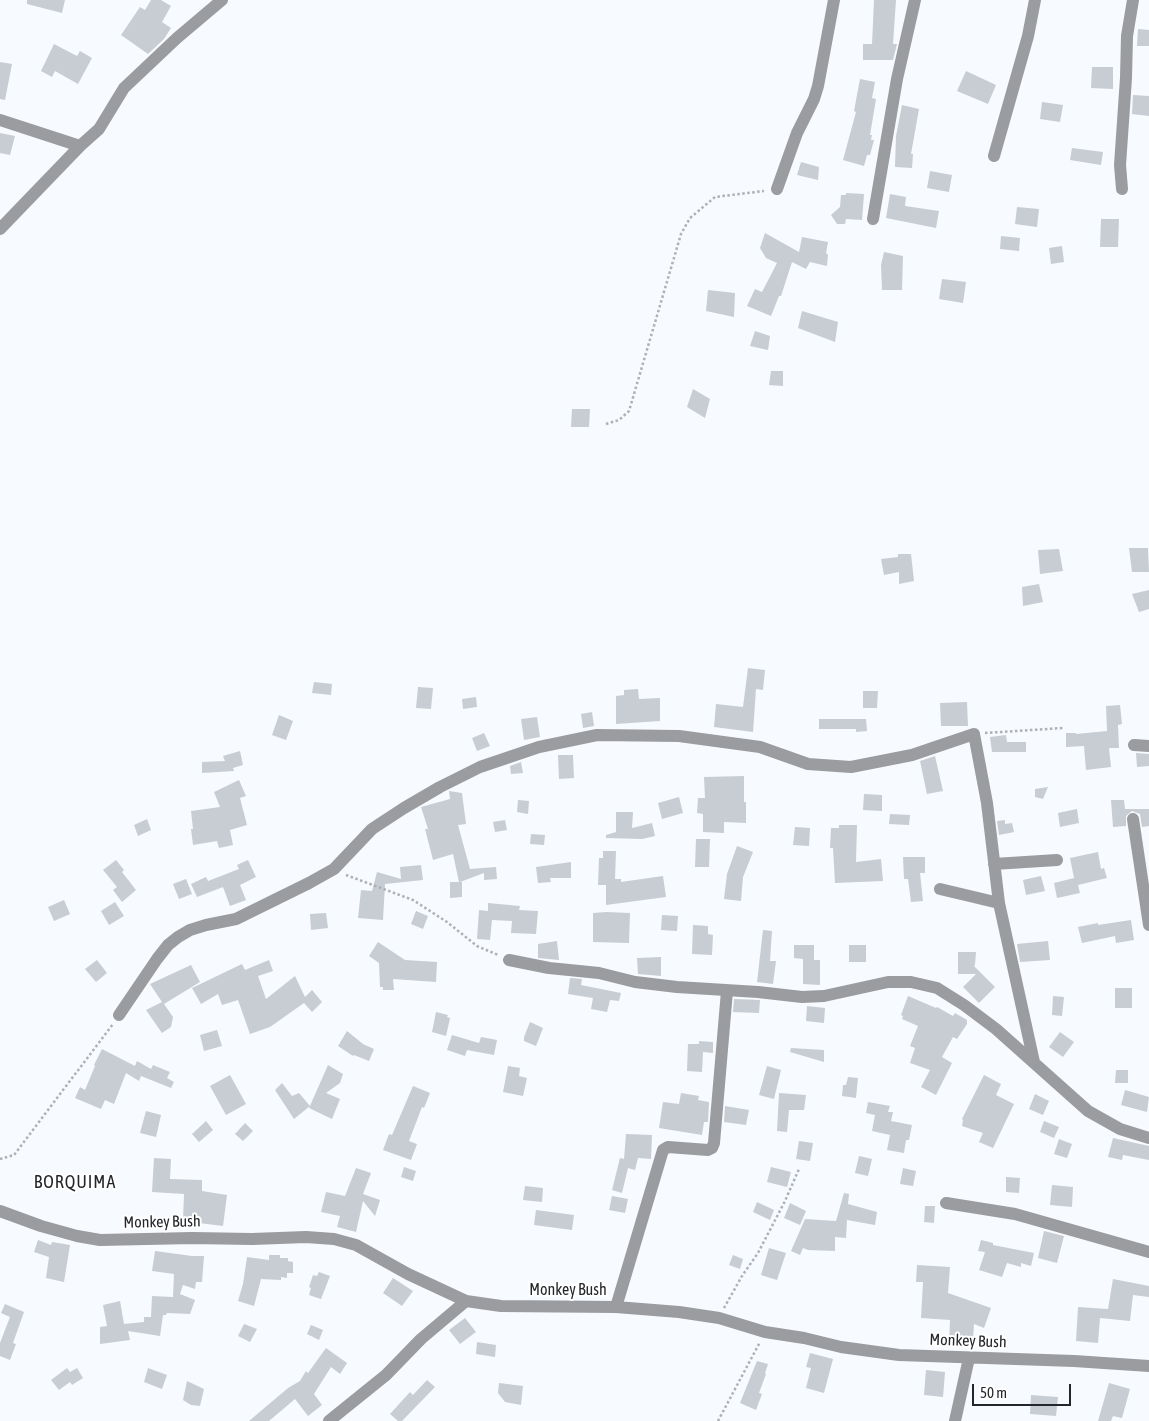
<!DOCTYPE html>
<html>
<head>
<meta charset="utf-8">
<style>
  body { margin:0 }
  #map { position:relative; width:1149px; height:1421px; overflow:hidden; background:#f7fafe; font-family:"Asap Condensed",sans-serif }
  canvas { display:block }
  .scale { position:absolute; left:972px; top:1384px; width:99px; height:22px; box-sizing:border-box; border:2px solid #242629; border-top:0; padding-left:6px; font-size:15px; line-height:18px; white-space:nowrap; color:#242629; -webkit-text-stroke:4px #fff; paint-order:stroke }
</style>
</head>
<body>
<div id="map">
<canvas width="1149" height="1421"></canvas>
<div class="scale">50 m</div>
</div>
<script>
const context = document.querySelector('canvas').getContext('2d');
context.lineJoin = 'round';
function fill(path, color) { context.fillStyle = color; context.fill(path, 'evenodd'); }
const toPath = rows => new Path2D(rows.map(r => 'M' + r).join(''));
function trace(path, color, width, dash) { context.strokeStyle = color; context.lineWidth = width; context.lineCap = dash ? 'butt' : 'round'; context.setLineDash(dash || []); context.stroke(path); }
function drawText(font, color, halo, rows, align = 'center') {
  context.font = font + ' "Asap Condensed",sans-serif'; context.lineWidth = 4; context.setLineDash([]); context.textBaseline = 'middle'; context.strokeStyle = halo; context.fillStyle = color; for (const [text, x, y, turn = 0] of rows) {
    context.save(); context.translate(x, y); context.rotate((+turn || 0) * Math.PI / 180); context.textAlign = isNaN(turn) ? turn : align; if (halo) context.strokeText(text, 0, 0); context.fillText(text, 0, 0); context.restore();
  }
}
const building = toPath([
  [27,0,65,0,62,13,27,4],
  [151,0,161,0,171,6,162,22,171,28,164,39,148,54,121,35,140,7,145,10],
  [874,0,896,0,893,44,897,44,893,60,863,60,863,44,872,44],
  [1138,29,1149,30,1149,46,1137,46],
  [54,44,77,56,80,51,92,58,78,84,55,71,52,77,41,71],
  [0,62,12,64,5,100,0,99],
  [1092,67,1113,67,1113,89,1091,88],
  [966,71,996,85,988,104,957,91],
  [860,79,875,82,872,98,876,99,870,135,872,135,871,140,874,140,870,155,867,155,864,166,843,160,856,112,854,111],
  [1133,95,1149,96,1149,116,1132,114],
  [1042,102,1063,105,1060,122,1040,119],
  [902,105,919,109,911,154,913,154,912,168,895,167,896,136],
  [0,133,15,136,10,155,0,153],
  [1072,148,1103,152,1101,165,1070,160],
  [801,162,819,167,818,180,797,175],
  [930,171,952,175,949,192,927,188],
  [846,193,864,194,862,220,846,219,845,224,837,224,831,215,840,207,841,195,846,195],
  [890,194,906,197,905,206,939,211,936,228,886,218],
  [1017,207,1039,209,1037,227,1015,224],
  [1101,219,1119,219,1118,247,1100,247],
  [765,233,799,252,802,237,828,242,826,253,828,255,827,266,810,262,806,269,792,262,781,296,779,296,771,316,747,306,755,289,762,292,777,263,766,258,760,248],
  [1001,236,1020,238,1019,251,1000,249],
  [1062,246,1064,262,1051,264,1049,248],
  [884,252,903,256,902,290,882,290,881,265],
  [942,279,966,282,963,303,939,299],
  [708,290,735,293,734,317,706,311],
  [802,311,838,322,835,342,798,328],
  [755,331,770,336,768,350,750,346],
  [771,371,783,371,783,386,769,385],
  [693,389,710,399,705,418,687,407],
  [572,409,590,409,589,427,571,427],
  [1129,548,1148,548,1149,572,1132,572],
  [1059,549,1063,571,1040,574,1038,550],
  [898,554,911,554,914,581,899,584,899,572,884,575,881,559,898,557],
  [1039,584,1043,602,1023,606,1022,587],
  [1149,590,1149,609,1139,612,1132,594],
  [748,668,765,670,763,690,756,689,753,732,714,727,716,704,743,707],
  [314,682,332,684,331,695,312,693],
  [418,687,433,688,431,709,416,708],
  [638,689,639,699,660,698,660,721,616,724,616,696,624,695,624,690],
  [863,691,878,691,877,708,863,708],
  [476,697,477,707,463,709,462,699],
  [967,702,968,726,941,726,940,703],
  [1120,705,1122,724,1118,725,1119,748,1109,748,1111,767,1086,770,1084,746,1066,747,1066,733,1076,733,1076,734,1107,731,1106,706],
  [592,712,594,726,583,728,581,714],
  [279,715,293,721,286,740,272,735],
  [537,717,540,737,524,740,521,719],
  [819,719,866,719,867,731,856,732,856,729,819,729],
  [484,733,490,746,477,751,472,738],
  [1006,735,1007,742,1026,742,1026,752,992,752,990,737],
  [240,751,243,765,233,768,234,771,202,773,202,762,225,761,223,756],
  [1136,753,1149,754,1149,766,1137,767],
  [558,755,573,755,574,778,559,779],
  [935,756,943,791,927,794,920,761],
  [521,762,523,773,511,774,510,766],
  [744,776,744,802,746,802,746,823,724,822,724,833,703,832,703,814,697,813,698,798,705,798,704,777],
  [239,780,246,796,240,798,247,825,230,830,233,845,219,848,217,841,193,845,191,829,193,829,191,811,220,807,214,792],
  [1048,787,1043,799,1035,797,1035,789],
  [449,791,462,793,466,824,458,825,470,869,496,867,497,879,484,880,484,873,460,882,462,882,462,897,450,898,450,882,459,882,453,854,433,860,425,829,428,829,421,807,450,799],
  [864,794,882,795,882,811,863,810],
  [679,797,683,813,662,819,658,803],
  [518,800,529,801,528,814,517,812],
  [1111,800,1124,800,1125,809,1149,809,1149,826,1142,827,1140,814,1132,811,1126,816,1126,826,1113,827],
  [1077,809,1079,823,1060,827,1058,813],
  [616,812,633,812,632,828,652,823,655,836,642,839,606,838,606,835,616,832],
  [890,814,910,815,909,825,889,824],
  [147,819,151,830,138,836,134,825],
  [505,820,507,830,495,832,493,822],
  [1005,820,1005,824,1012,823,1014,832,999,835,997,821],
  [839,825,857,825,856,862,881,859,883,881,835,883,833,848,830,848,831,828,839,828],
  [795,827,810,828,809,846,793,845],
  [531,834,545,835,544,845,530,844],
  [696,839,710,839,709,867,695,867],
  [737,846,753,852,743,877,741,901,724,899,727,874],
  [603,851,616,851,615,879,621,879,621,882,663,876,666,897,606,905,606,885,598,885,599,858,603,858],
  [1098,852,1101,869,1104,868,1107,878,1078,885,1080,893,1057,898,1054,883,1074,878,1070,858],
  [903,857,925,857,925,873,920,873,923,901,911,902,908,879,904,879],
  [116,860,124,870,122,872,136,890,122,902,113,890,117,887,103,870],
  [248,860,256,877,240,885,246,900,230,906,223,887,197,897,191,884,206,877,208,881,239,869,237,865],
  [571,862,571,878,550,878,551,882,538,883,536,867],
  [421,865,423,880,385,884,383,920,358,918,361,890,372,891,377,872,401,879,400,867],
  [1041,876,1045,891,1026,895,1023,880],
  [186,879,192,894,179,899,173,884],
  [64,900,70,914,54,921,48,907],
  [115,902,124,916,109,925,101,911],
  [488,903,520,906,519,910,538,911,536,934,511,933,512,921,492,920,490,940,477,939,479,910,488,911],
  [416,911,428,916,423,929,411,924],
  [606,912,630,913,629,943,593,942,593,913],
  [326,913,328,928,311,930,310,914],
  [662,915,678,916,677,931,661,930],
  [1131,920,1134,940,1116,943,1115,936,1082,943,1078,927,1098,923,1098,925],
  [693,925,708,926,708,934,713,935,712,955,692,954],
  [763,930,772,931,770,961,776,961,773,984,757,982],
  [557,941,559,960,538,958,538,944],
  [1048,941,1050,960,1020,962,1017,944],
  [378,942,405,960,437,962,436,982,393,979,394,990,383,990,383,987,380,987,379,963,369,956],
  [794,945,814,945,814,960,820,960,820,985,803,984,803,959,794,958],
  [849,945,866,945,866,962,849,962],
  [958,952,976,952,975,965,974,966,995,987,979,1003,963,987,976,974,958,974],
  [661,957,661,976,638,974,637,958],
  [97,960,107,973,96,982,85,969],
  [269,960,273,971,258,976,266,999,295,976,305,997,312,990,322,1002,312,1012,304,1003,270,1027,250,1034,238,1000,222,1005,218,994,201,1004,192,988,242,964,245,970],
  [191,965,200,982,164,1004,173,1017,171,1027,162,1033,146,1010,162,1002,150,984],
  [570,978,582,979,581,985,621,993,619,1001,610,1000,607,1012,591,1009,593,998,568,994],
  [1115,988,1132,988,1132,1008,1115,1008],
  [908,996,936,1008,937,1007,953,1016,955,1013,967,1020,967,1024,957,1039,953,1037,942,1057,952,1063,936,1095,921,1087,930,1070,910,1063,915,1048,910,1046,918,1026,902,1019,903,1016,901,1015],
  [1053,996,1064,997,1062,1016,1052,1015],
  [734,999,760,1000,759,1013,733,1012],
  [807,1006,825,1008,824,1023,806,1021],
  [436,1012,448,1015,447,1017,450,1018,446,1036,432,1032],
  [530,1022,543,1028,536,1046,524,1041,524,1037],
  [217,1030,222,1046,204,1051,200,1035],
  [347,1031,363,1044,374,1049,369,1061,354,1055,353,1056,338,1046],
  [1060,1032,1074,1042,1063,1057,1049,1047],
  [452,1035,479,1043,481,1037,497,1040,494,1055,467,1050,465,1056,447,1050],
  [699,1041,713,1042,713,1053,703,1052,702,1072,687,1071,688,1044,699,1044],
  [791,1048,824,1050,824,1062,790,1052],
  [102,1049,135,1066,137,1061,151,1069,153,1065,170,1072,167,1078,174,1082,171,1088,141,1076,139,1081,126,1073,114,1104,105,1100,101,1109,75,1098,80,1087,85,1090,95,1066,94,1065],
  [328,1065,343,1074,340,1083,326,1093,340,1099,332,1119,309,1108],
  [508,1066,520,1068,519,1076,527,1078,523,1096,503,1092],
  [767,1066,781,1070,774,1099,759,1095],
  [1116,1070,1128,1070,1128,1083,1115,1083],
  [230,1075,246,1104,226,1115,210,1086],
  [984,1075,1001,1084,996,1095,1014,1104,993,1148,979,1142,983,1133,962,1126,963,1120,962,1119],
  [848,1077,858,1078,856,1098,842,1096,843,1085,846,1085],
  [282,1083,292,1096,299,1093,310,1106,294,1119,275,1090],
  [413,1086,430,1093,424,1108,422,1107,409,1141,417,1144,411,1160,383,1150,389,1134,392,1135],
  [1125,1090,1149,1097,1147,1112,1121,1105],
  [681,1093,699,1096,698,1100,709,1102,708,1122,704,1122,702,1135,659,1128,663,1102,679,1104],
  [779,1093,806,1095,804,1110,789,1110,787,1132,777,1131],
  [1035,1094,1049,1101,1043,1115,1029,1109],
  [868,1102,890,1106,888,1112,893,1112,891,1121,912,1125,909,1140,906,1140,904,1153,887,1150,890,1135,872,1131,875,1115,866,1113],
  [725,1106,749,1110,746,1125,724,1122],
  [146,1111,161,1115,156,1137,140,1133],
  [206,1121,213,1130,199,1142,192,1134],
  [1044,1121,1059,1127,1054,1138,1040,1132],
  [245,1123,253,1131,243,1141,235,1134],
  [626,1134,652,1135,651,1159,638,1158,635,1170,628,1168,622,1193,612,1190,620,1158,624,1159],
  [1113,1138,1149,1146,1149,1160,1123,1155,1122,1160,1108,1157],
  [1059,1139,1072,1144,1067,1158,1054,1154],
  [799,1141,813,1143,810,1161,796,1159],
  [859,1156,872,1159,868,1176,855,1173],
  [154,1158,171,1159,170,1179,202,1180,202,1191,227,1195,223,1226,183,1221,184,1194,152,1192],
  [404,1167,416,1171,413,1181,401,1177],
  [771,1167,791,1172,787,1187,767,1182],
  [356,1168,371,1173,363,1194,380,1200,375,1216,363,1201,356,1232,337,1227,340,1216,321,1212,326,1192,345,1196],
  [903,1168,916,1171,913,1186,900,1184],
  [1006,1177,1020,1178,1019,1193,1006,1192],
  [1052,1185,1073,1187,1072,1207,1050,1205],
  [525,1186,543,1188,542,1202,523,1200],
  [844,1193,849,1194,848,1204,877,1212,875,1225,847,1220,846,1238,835,1237,835,1251,808,1250,803,1248,800,1255,791,1251,805,1219,836,1221],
  [612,1196,628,1199,625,1213,609,1210],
  [757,1202,774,1210,770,1220,753,1212],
  [790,1203,806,1211,800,1225,784,1218],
  [925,1206,935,1206,934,1223,924,1222],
  [536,1210,574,1215,572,1230,534,1225],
  [1044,1231,1064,1236,1057,1263,1038,1258],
  [38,1240,51,1245,52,1242,70,1245,64,1282,46,1278,49,1257,34,1252],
  [981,1240,993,1243,993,1245,1034,1253,1031,1266,1021,1263,1021,1267,1007,1263,1002,1277,979,1270,985,1252,978,1251],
  [769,1248,786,1253,777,1280,761,1275],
  [155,1251,192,1256,204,1256,202,1282,196,1282,195,1289,183,1285,180,1294,195,1300,190,1314,167,1313,166,1315,163,1315,160,1336,128,1331,130,1340,100,1344,100,1327,107,1326,103,1305,120,1301,124,1324,144,1322,144,1317,151,1317,152,1296,173,1297,174,1274,152,1271],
  [269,1255,280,1255,280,1258,288,1258,288,1261,293,1262,293,1273,287,1273,287,1278,281,1277,281,1280,261,1279,254,1306,238,1301,243,1284,247,1257,269,1260],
  [733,1255,743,1259,740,1269,729,1265],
  [917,1265,950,1267,948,1293,991,1308,984,1328,974,1324,973,1340,961,1339,961,1345,949,1345,950,1320,921,1318,923,1282,916,1282],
  [319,1272,330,1276,321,1299,309,1295,311,1288,309,1287,313,1275,317,1276],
  [393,1278,413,1291,402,1306,383,1293],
  [1113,1279,1149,1286,1149,1297,1133,1295,1130,1321,1100,1318,1098,1343,1076,1341,1078,1307,1108,1309],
  [5,1304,24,1312,13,1343,16,1344,10,1360,0,1356,0,1343,10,1317,1,1313],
  [465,1318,476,1332,460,1344,449,1330],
  [244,1324,257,1329,250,1342,238,1336],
  [311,1325,323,1330,319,1340,307,1334],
  [477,1342,496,1345,495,1357,476,1354],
  [326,1348,347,1363,340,1374,331,1367,314,1394,322,1405,308,1416,295,1399,269,1421,249,1421,288,1388,300,1381,306,1371,308,1373],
  [810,1353,833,1359,824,1393,806,1388,811,1368,806,1367],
  [757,1361,768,1364,765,1373,766,1374,759,1393,762,1394,756,1410,740,1403],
  [67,1368,70,1372,77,1368,83,1378,72,1385,70,1382,59,1390,51,1380],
  [148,1368,167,1375,162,1389,144,1382],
  [926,1370,945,1372,943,1397,924,1395],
  [427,1380,435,1387,402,1421,398,1421,390,1414,410,1392,413,1395],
  [187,1381,204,1389,200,1406,191,1405,183,1400],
  [499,1383,523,1386,521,1405,505,1402,498,1393],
  [1109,1383,1130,1389,1122,1418,1113,1416,1111,1421,1098,1421],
  [1031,1395,1058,1397,1056,1416,1030,1414]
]);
const path = toPath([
  [606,424,619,420,629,411,681,234,690,218,715,197,764,191],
  [985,733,1063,728],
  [346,875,413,900,447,922,477,946,498,955],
  [0,1159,14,1155,113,1024],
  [724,1308,742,1276,758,1253,785,1201,799,1169],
  [718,1421,760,1342]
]);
const minor = toPath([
  [0,120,80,146],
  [994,156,1028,36,1035,0],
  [777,189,797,133,814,99,818,86,834,0],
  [1122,189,1120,165,1126,78,1127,36,1133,0],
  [873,219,897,79,915,0],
  [0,229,80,146,99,129,124,88,177,38,222,0],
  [1134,745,1149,746],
  [1133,819,1149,925],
  [994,864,1057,860],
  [940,889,999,903],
  [509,960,549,968,599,973,635,982,677,987,758,992,802,997,824,996,888,982,911,982,937,988,964,1005,996,1029,1088,1111,1120,1129,1149,1138],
  [119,1015,157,959,168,945,178,937,190,930,206,925,236,919,309,883,334,869,372,829,404,808,440,787,480,767,539,747,597,735,679,736,760,747,808,764,851,767,912,755,974,734,987,803,999,903,1034,1062],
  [946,1203,1015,1214,1149,1252],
  [0,1211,41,1226,77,1236,100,1240,192,1238,252,1239,306,1237,334,1239,356,1245,408,1274,466,1301,501,1306,616,1307,679,1312,719,1318,765,1332,804,1338,841,1347,899,1355,1074,1361,1149,1366],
  [616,1307,663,1150,668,1147,708,1150,712,1148,714,1143,727,991],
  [329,1421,386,1375,421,1339,466,1301],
  [955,1421,969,1358]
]);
const streetNames = [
  ["Monkey Bush",162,1222,-1],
  ["Monkey Bush",568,1290],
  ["Monkey Bush",968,1341,2]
];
const neighbourhoodNames = [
  ["BORQUIMA",75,1182]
];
fill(building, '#c8cdd3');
trace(path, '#aeb0b4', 2.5, [2.5, 2.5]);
trace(minor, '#9a9c9f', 12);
drawText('16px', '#242629', '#fff', streetNames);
context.letterSpacing = '1px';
drawText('18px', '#242629', '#fff', neighbourhoodNames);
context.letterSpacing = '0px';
</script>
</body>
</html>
